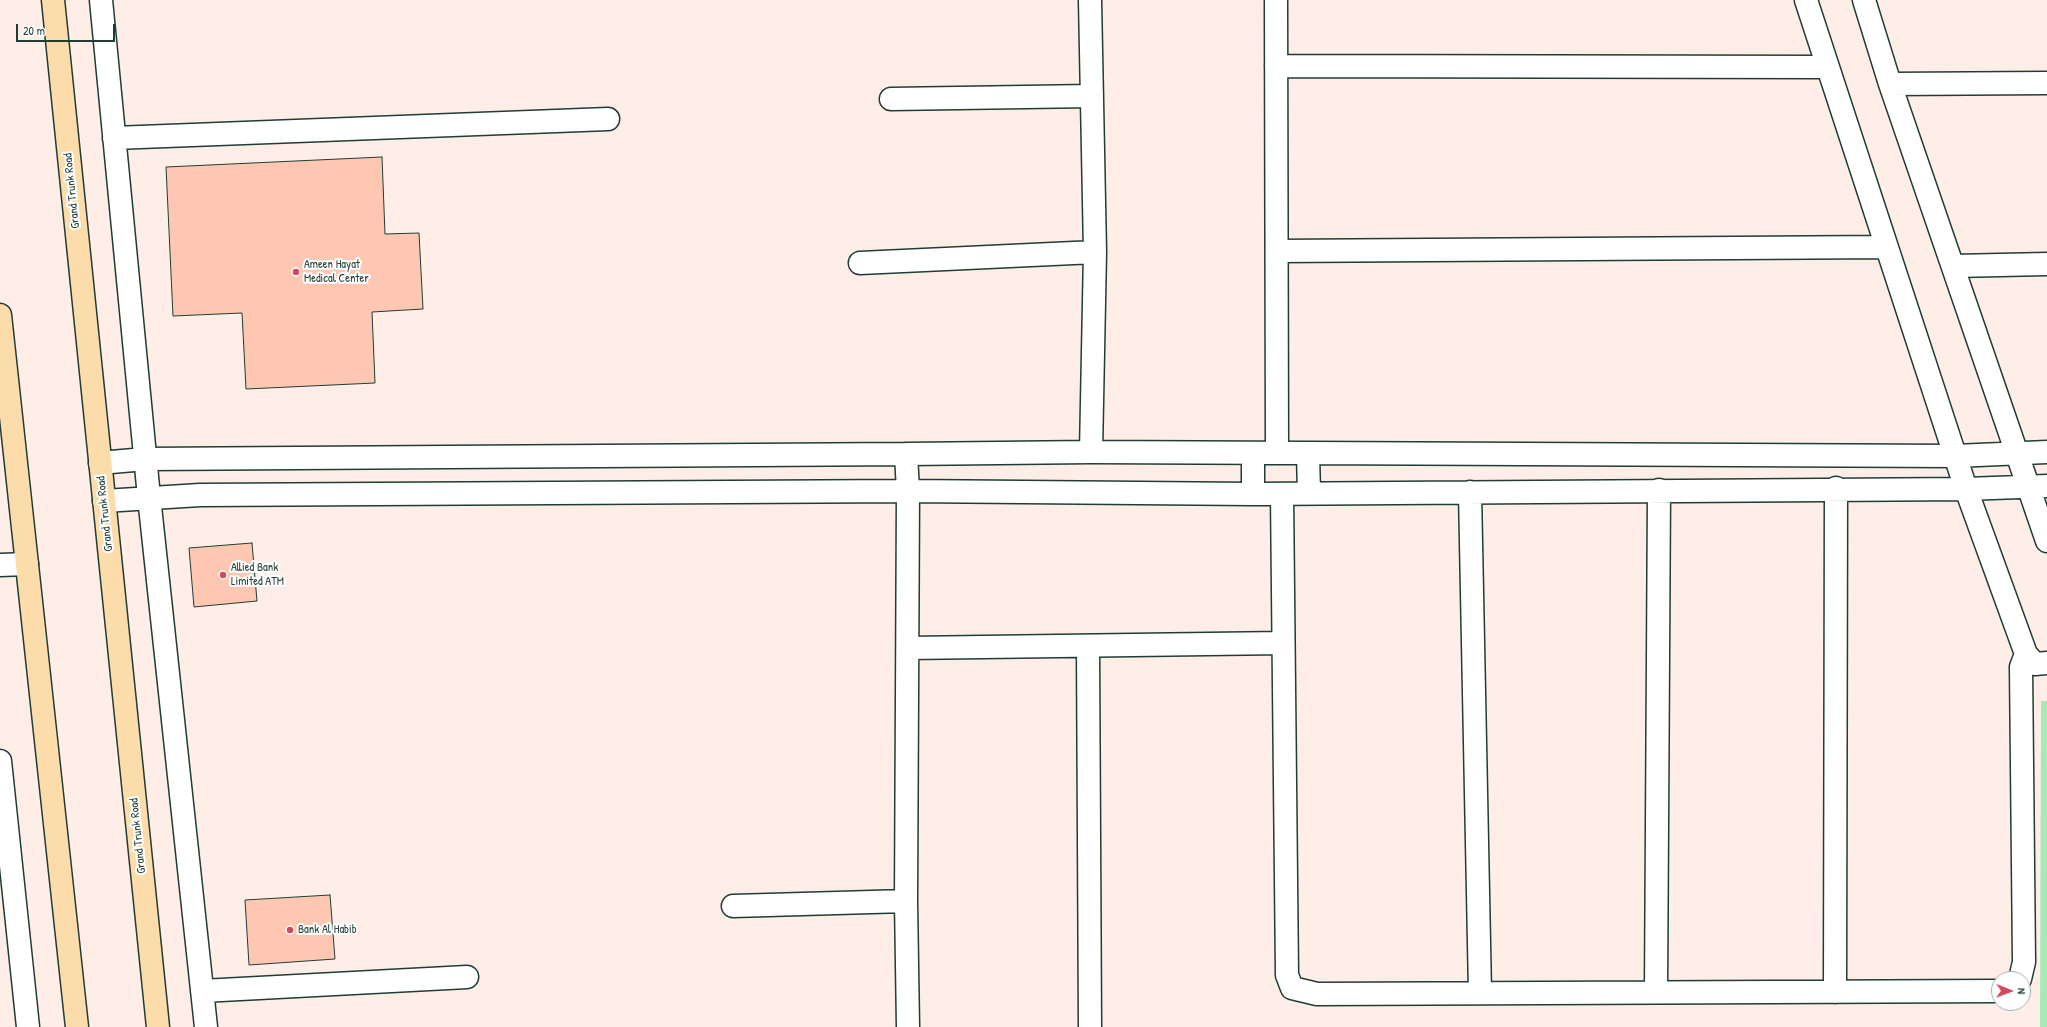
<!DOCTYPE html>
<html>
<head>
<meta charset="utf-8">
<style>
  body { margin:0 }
  #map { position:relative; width:2047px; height:1027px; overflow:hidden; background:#ffeee8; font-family:"Patrick Hand",sans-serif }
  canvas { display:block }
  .north { position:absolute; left:1991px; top:971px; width:40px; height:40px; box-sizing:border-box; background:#fff; border:1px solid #a5b1ae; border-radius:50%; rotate:91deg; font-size:11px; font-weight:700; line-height:16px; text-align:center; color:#1f3d34 }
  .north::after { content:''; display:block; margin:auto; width:14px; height:18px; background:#d1495b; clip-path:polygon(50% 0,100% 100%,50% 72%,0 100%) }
  .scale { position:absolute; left:16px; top:24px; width:99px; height:18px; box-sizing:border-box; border:2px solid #1f3d34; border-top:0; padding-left:5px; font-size:12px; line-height:14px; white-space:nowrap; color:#1f3d34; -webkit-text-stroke:3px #fff; paint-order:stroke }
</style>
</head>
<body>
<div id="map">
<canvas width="2047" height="1027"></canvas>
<div class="north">N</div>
<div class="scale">20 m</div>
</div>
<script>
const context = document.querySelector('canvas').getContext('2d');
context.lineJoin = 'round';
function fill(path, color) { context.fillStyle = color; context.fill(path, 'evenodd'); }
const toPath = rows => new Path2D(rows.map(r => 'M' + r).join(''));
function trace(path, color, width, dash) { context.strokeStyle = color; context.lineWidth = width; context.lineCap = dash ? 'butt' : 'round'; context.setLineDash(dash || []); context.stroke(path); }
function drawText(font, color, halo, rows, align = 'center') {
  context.font = font + ' "Patrick Hand",sans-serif'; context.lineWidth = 4; context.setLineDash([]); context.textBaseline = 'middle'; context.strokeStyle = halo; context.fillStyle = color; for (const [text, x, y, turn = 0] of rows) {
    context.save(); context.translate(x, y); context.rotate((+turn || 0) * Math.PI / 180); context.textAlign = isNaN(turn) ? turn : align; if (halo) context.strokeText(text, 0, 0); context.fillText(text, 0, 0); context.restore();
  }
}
const green = toPath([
  [2041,701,2047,701,2047,1027,2040,1027]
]);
const building = toPath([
  [382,157,385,234,419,233,423,309,372,312,375,383,246,389,242,313,173,316,166,167,382,157],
  [252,543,257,601,194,607,189,548,252,543],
  [330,895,335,959,249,965,245,900,330,895]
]);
const minor = toPath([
  [101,0,149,497,206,1027],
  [1090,0,1095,252,1091,452],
  [1276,0,1277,453],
  [1806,0,1966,489,2026,654,2035,664,2047,663],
  [1864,0,1890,84,2047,541],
  [1276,66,1826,67],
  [1890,84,2047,83],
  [891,99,1092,96],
  [114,138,608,119],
  [1277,251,1886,247],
  [860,263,1095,252],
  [1953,266,2047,264],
  [906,454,908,491,906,901,908,1027],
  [1308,454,1309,493],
  [100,463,145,459,906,454,1091,452,1955,456,2047,452],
  [1470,492,1480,993],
  [1253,494,1253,454],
  [1282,494,1287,975,1292,988,1317,994,1999,991],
  [104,501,200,495,908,491,1253,494,1966,489,2047,486],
  [0,565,27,564],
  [1088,647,1090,1027],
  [908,648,1283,643],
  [0,761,28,1027],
  [733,906,906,901],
  [2020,979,2024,962,2021,667,2026,654],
  [202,991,467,977],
  [1656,992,1659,490],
  [1835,992,1836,488]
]);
const trunk = toPath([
  [53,0,158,1027],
  [0,315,77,1027]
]);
const markers = [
  [296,272,4,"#d1495b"],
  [223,575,4,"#d1495b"],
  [290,930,4,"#d1495b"]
];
const streetNames = [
  ["Grand Trunk Road",72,191,-96],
  ["Grand Trunk Road",105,514,-96],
  ["Grand Trunk Road",138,836,-96]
];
const poiNames = [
  ["Ameen Hayat",304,265],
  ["Medical Center",304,279],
  ["Allied Bank",231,568],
  ["Limited ATM",231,582],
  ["Bank Al Habib",298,930]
];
fill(green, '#a8eab4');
fill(building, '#fec7b1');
trace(building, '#1f3d34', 1);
trace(minor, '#1f3d34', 25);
trace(trunk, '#1f3d34', 25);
trace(minor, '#fff', 22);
trace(trunk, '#fddcac', 22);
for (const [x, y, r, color] of markers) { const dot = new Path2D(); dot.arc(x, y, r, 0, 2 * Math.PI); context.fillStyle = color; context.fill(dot); trace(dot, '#fff', 1.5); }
drawText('12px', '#1f3d34', '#fff', streetNames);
drawText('12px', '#1f3d34', '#fff', poiNames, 'left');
</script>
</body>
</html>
